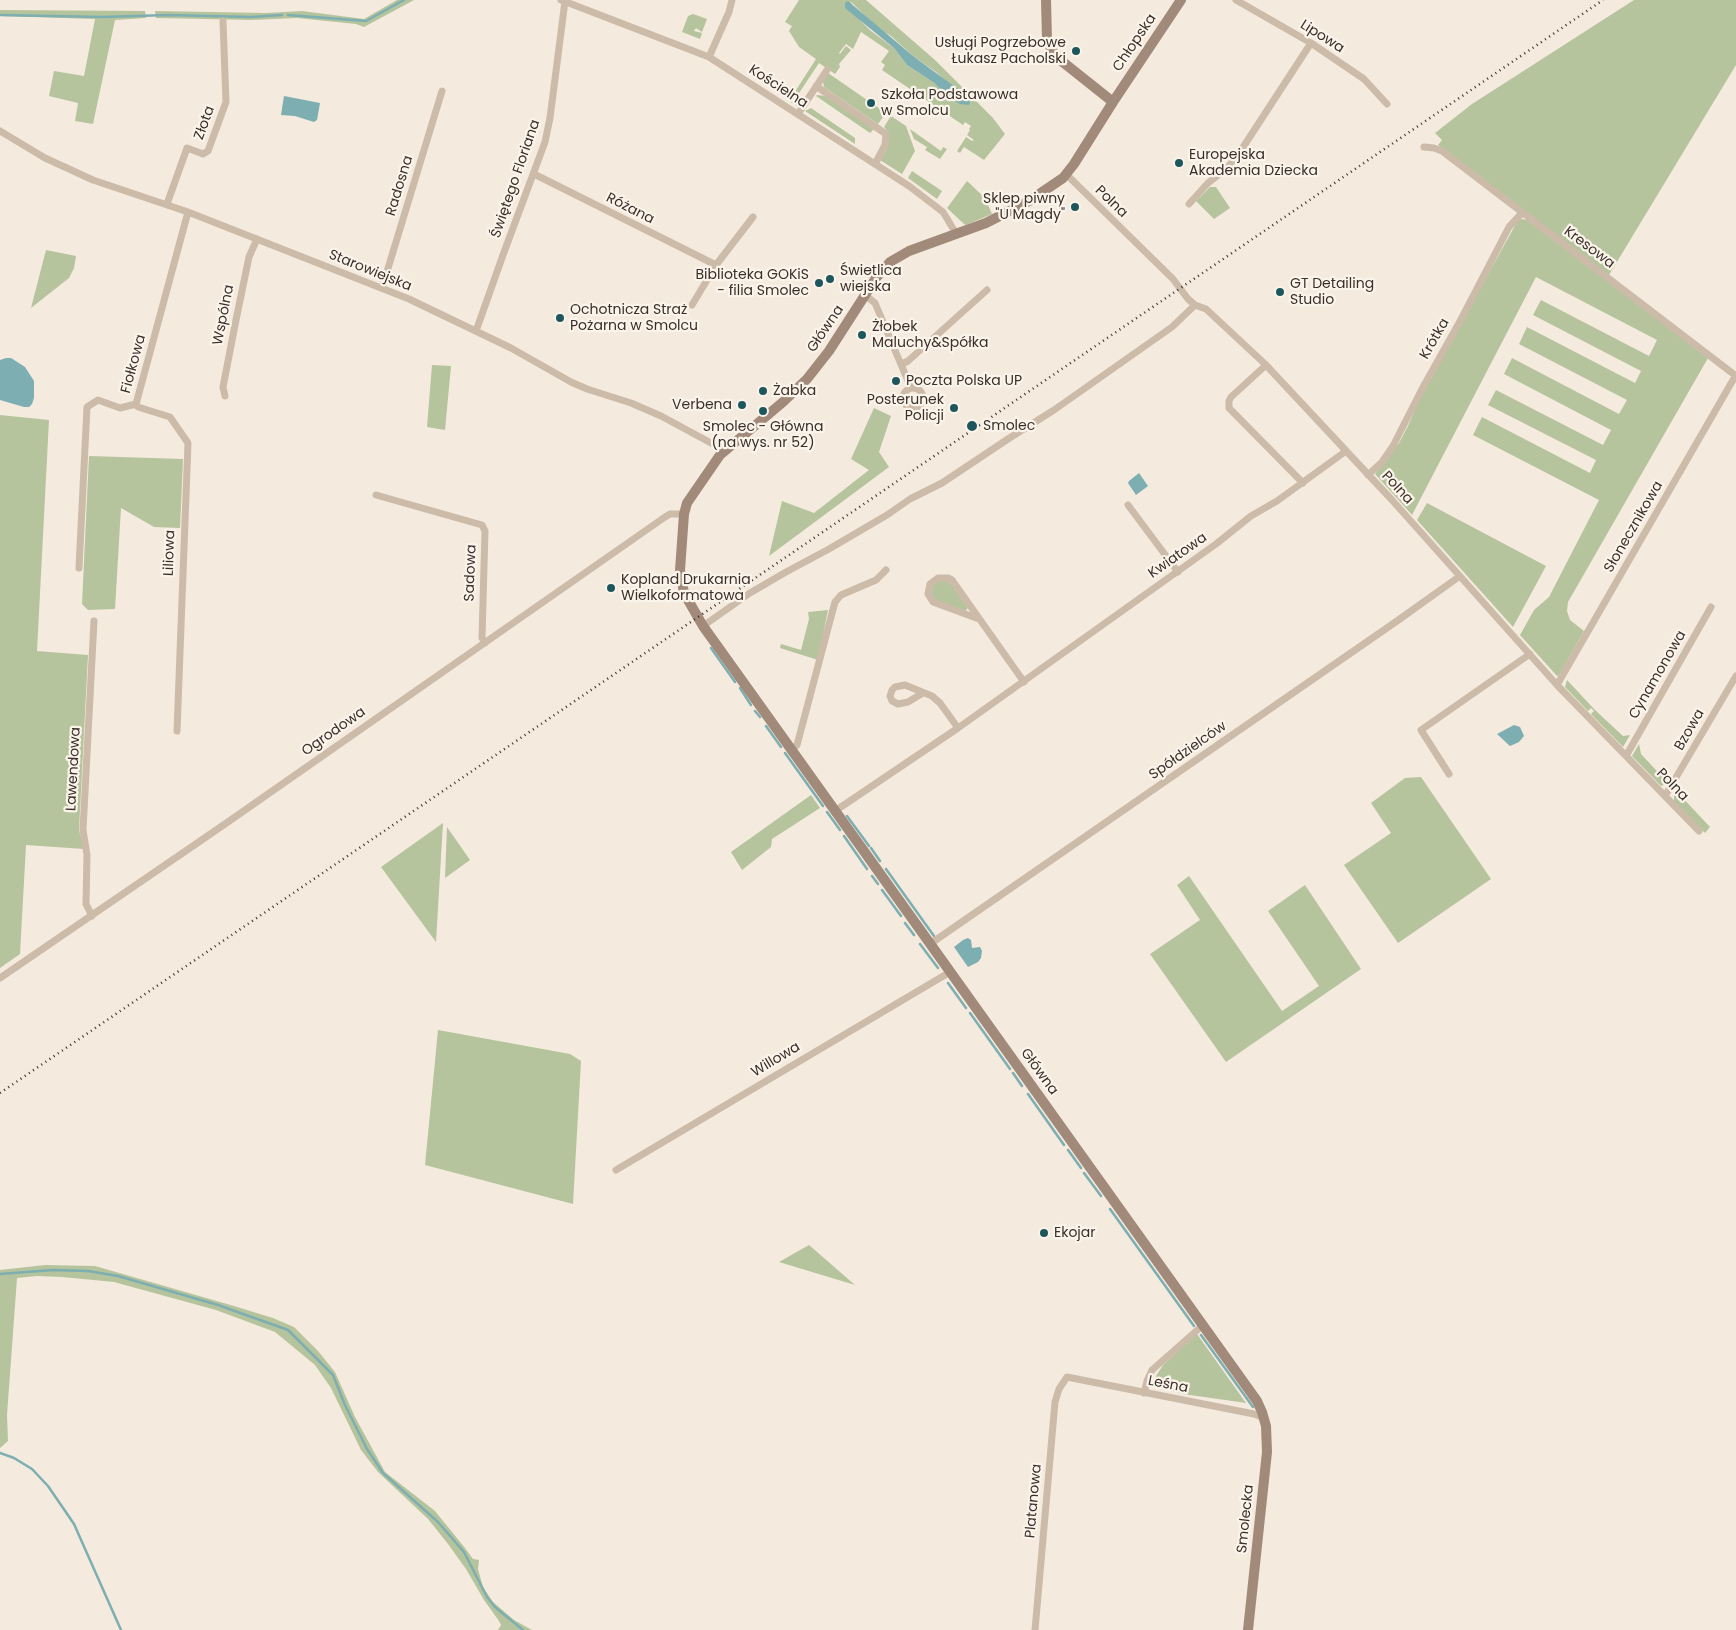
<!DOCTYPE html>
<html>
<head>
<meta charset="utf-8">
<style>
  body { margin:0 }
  canvas { display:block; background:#f4eade }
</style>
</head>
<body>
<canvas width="1736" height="1630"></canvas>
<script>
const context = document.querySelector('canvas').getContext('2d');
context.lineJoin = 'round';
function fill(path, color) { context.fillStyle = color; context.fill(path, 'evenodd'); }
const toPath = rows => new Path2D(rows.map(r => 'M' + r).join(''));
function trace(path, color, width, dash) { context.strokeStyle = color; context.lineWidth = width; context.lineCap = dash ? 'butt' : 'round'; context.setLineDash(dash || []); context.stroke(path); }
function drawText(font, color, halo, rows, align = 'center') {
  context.font = font + ' Poppins,sans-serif'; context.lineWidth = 4.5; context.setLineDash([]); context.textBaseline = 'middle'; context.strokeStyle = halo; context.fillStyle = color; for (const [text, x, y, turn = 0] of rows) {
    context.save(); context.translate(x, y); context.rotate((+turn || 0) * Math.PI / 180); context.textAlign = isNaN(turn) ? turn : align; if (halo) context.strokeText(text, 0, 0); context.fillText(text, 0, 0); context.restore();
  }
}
const green = toPath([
  [397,0,414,0,364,27,356,24,297,18,252,20,156,18,155,11,266,13,302,11,364,19],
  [799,0,866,0,935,60,993,118,1005,134,984,160,964,147,960,153,957,151,966,137,972,141,974,140,967,135,970,130,969,129,971,126,965,122,963,125,882,70,885,65,881,62,889,51,861,32,853,49,846,44,839,53,840,54,846,46,851,50,839,64,840,67,835,74,819,63,797,96,799,98,796,102,799,104,797,106,789,101,816,59,799,47,789,31,792,26,785,22],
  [850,1,878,28,891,36,913,56,936,72,949,84,949,97,933,82,907,65,894,48,871,31,861,21],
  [1634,0,1736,0,1736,65,1609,275,1438,145,1442,140,1435,133,1472,104],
  [0,10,145,11,146,18,115,20,93,124,75,121,78,103,49,96,54,71,84,76,95,19,0,16],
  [693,14,707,19,702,32,696,28,694,31,702,33,700,39,682,32,688,16],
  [828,73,886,113,878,124,824,87,823,82],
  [817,95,826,96,874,129,870,133,816,96],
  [811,108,855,138,855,144,805,111],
  [891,116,906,126,915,151,902,174,880,160,886,151,889,140,889,133,884,127],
  [910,129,941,151,943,147,947,149,940,159,925,150,927,147,914,139],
  [912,171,942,191,937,199,908,178],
  [967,181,985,198,992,214,966,225,964,224,947,208],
  [1210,187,1216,187,1230,208,1214,219,1196,201],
  [1522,219,1527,220,1708,358,1568,602,1567,611,1570,620,1584,631,1559,675,1557,676,1520,635,1534,610,1549,597,1599,500,1473,435,1482,417,1590,473,1596,460,1488,405,1496,390,1603,445,1611,430,1504,374,1512,358,1619,414,1627,400,1519,344,1527,327,1635,383,1641,371,1533,315,1541,300,1649,356,1657,340,1536,277,1412,515,1375,474,1399,443,1408,426,1419,400,1471,305,1517,222],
  [46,250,76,256,74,268,69,278,31,308],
  [432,365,451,366,445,430,427,427],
  [874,408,891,416,879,452,889,467,769,556,782,501,814,513,869,470,851,459],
  [0,415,49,420,37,651,88,655,79,830,84,849,26,845,20,954,0,968],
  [89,456,183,459,180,528,154,527,121,508,115,609,88,610,82,604],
  [1427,503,1546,566,1513,627,1417,520],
  [940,580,947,581,951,584,968,608,965,611,935,600,931,595,931,586],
  [828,610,818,660,780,648,781,644,801,650,809,619,808,612],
  [1567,680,1595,710,1623,736,1630,735,1623,747,1591,714,1594,711,1591,708,1588,711,1565,687],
  [1639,744,1641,754,1668,783,1661,786,1632,756],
  [1421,777,1491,879,1398,943,1344,865,1391,833,1371,803,1405,778],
  [1678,785,1680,795,1710,827,1705,833,1674,801,1674,792],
  [811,795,820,808,772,839,771,847,742,870,731,852],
  [443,823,436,942,381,867],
  [447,827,470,860,445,878],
  [1189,876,1282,1011,1319,986,1268,911,1305,885,1361,969,1226,1062,1150,954,1200,920,1177,885],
  [438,1030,570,1054,581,1061,573,1204,425,1165],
  [809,1245,855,1285,779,1262],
  [45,1265,95,1266,234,1306,273,1318,294,1327,318,1351,335,1372,355,1417,385,1472,435,1511,465,1548,473,1559,479,1560,478,1569,483,1587,493,1602,514,1620,532,1630,498,1630,501,1625,499,1621,484,1600,466,1569,448,1544,428,1519,378,1472,361,1450,331,1388,315,1365,275,1332,216,1310,114,1282,62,1277,37,1276,17,1278,7,1415,8,1441,0,1448,0,1270],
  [1197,1334,1246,1403,1183,1394,1162,1388,1156,1376,1163,1365]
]);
const water = toPath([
  [848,1,913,56,966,95,970,101,969,105,960,104,949,97,933,82,907,65,894,48,845,8,845,3],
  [284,96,320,103,317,120,314,122,295,116,281,115],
  [6,358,11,358,25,367,34,381,34,398,32,404,29,407,24,407,0,400,0,360],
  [1139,473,1148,486,1136,495,1128,483,1129,481],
  [1514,725,1520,727,1524,736,1519,742,1510,746,1497,734],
  [968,938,971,940,972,948,980,947,982,951,981,958,978,962,968,967,954,947,963,940]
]);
const stream = toPath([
  [0,15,103,17,168,15,251,17,282,15],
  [288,15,366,21,404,0],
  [711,648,735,682],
  [740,688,751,705],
  [755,711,760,717],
  [766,726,781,747],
  [785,753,823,806],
  [827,812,840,830],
  [847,816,869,846],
  [844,836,867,869],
  [871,848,880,861],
  [886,869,934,936],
  [872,876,878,884],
  [882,890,901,916],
  [905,923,914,935],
  [920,944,938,968],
  [948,983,966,1008],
  [970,1013,1010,1069],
  [1013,1073,1022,1086],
  [1028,1094,1064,1145],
  [1068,1150,1081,1168],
  [1084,1173,1101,1196],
  [1110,1209,1194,1326],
  [0,1274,53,1270,88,1271,118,1276,218,1305,288,1330,333,1375,345,1405,367,1449,383,1473,438,1522,464,1552,487,1597,495,1607,523,1630],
  [1201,1335,1253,1407],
  [0,1453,14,1458,32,1469,48,1486,74,1524,121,1630]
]);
const street = toPath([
  [561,0,709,57,909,186,943,212,957,235],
  [1236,0,1311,43,1364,79,1387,104],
  [709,57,729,12,732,0],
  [816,86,886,134,885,145,875,164],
  [798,114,827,70],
  [0,131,45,158,93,180,188,212,409,299,511,348,571,382,587,389,631,403,661,416,724,450],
  [1424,147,1434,148,1442,151,1736,376],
  [534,174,716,265],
  [1066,174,1173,279,1188,299,1195,305,1206,309,1265,364,1392,500,1557,685,1699,831],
  [167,204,187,148,203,154,208,151,226,102,223,21],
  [1189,204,1208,183,1227,168,1238,155,1311,43],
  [382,288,442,91],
  [865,295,875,303,911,388],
  [692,305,716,265,753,217],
  [476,331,503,255,545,142,550,118,565,1],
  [902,364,908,361,987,290],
  [1266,365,1231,397,1229,401,1229,408,1303,483],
  '903 398a10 10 0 1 1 20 0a10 10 0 1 1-20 0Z',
  [225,396,223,387,236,320,249,257,257,239],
  [136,404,138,407,170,417,188,443,177,731],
  [1368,475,1382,462,1393,446,1422,389,1459,323,1509,227,1522,213],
  [376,495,482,525,485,531,482,638,485,643],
  [1128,505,1178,572],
  [79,568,87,407,98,400,120,408,136,404,188,212],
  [979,619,933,602,928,594,930,584,938,578,948,578,952,580,1024,682],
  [703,626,750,593,786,572,829,549,887,515,910,499,942,483,1008,439,1054,410,1172,327,1195,305],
  [1557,685,1733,380],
  [923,693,908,702,898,704,892,701,890,696,892,690,895,687,905,685,932,696,940,703,958,728],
  [791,750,797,745,835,602,841,595,876,580,886,570],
  [1626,756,1711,607],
  [1449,774,1421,730,1530,654],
  [1665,796,1736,676],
  [835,811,958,728,1216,544,1251,516,1277,501,1346,451],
  [92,916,86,904,87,855,83,830,94,621],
  [930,944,1397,621,1460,576],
  [0,978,225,824,665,517,670,514,684,514],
  [616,1170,950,972],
  [1144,1393,1147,1381,1152,1370,1203,1325],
  [1035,1630,1055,1402,1059,1389,1067,1377,1254,1414,1264,1418]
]);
const secondary = toPath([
  [1046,0,1047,39,1052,51,1059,59,1113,102],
  [1181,0,1113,102,1074,164,1063,178,1029,201,986,223,909,251,890,262,876,278,829,351,807,379,783,402,720,455,687,503,684,514,680,570,684,593,703,626,1257,1401,1262,1412,1266,1426,1267,1452,1248,1630]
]);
const rail = toPath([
  [0,1093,1603,0]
]);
const markers = [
  [1076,51,5,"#1d575d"],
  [871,103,5,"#1d575d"],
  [1179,163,5,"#1d575d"],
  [1075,207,5,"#1d575d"],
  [830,279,5,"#1d575d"],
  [819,283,5,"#1d575d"],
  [1280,292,5,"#1d575d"],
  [560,318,5,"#1d575d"],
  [862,335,5,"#1d575d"],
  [896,381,5,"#1d575d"],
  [763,391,5,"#1d575d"],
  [742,405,5,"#1d575d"],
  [954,408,5,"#1d575d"],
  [763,411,5,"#1d575d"],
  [972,426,6,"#1d575d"],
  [611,588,5,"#1d575d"],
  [1044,1233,5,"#1d575d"]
];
const streetNames = [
  ["Lipowa",1322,37,32],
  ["Chłopska",1135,43,-56],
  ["Kościelna",778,87,33],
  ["Złota",205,123,-70],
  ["Świętego Floriana",516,179,-71],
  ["Radosna",400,186,-73],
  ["Polna",1111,202,44],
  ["Różana",630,209,27],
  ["Kresowa",1589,248,37],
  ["Starowiejska",370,271,22],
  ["Wspólna",224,315,-79],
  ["Główna",826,329,-56],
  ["Krótka",1435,339,-60],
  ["Fiołkowa",134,364,-75],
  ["Polna",1397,488,47],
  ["Słonecznikowa",1634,527,-60],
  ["Liliowa",170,553,-88],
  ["Kwiatowa",1178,556,-35],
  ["Sadowa",471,573,-88],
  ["Cynamonowa",1658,675,-60],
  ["Bzowa",1690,730,-60],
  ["Ogrodowa",334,732,-35],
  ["Spółdzielców",1188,751,-35],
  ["Lawendowa",74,769,-87],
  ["Polna",1672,785,46],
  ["Willowa",776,1060,-31],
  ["Główna",1039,1072,54],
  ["Leśna",1168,1385,11],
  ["Platanowa",1034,1501,-85],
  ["Smolecka",1246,1519,-84]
];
const poiNames = [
  ["Usługi Pogrzebowe",1066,43,"right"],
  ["Łukasz Pacholski",1066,59,"right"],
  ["Szkoła Podstawowa",881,95],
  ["w Smolcu",881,111],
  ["Europejska",1189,155],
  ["Akademia Dziecka",1189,171],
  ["Sklep piwny",1065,199,"right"],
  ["\"U Magdy\"",1065,215,"right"],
  ["Świetlica",840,271],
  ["wiejska",840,287],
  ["Biblioteka GOKiS",809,275,"right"],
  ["- filia Smolec",809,291,"right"],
  ["GT Detailing",1290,284],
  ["Studio",1290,300],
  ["Ochotnicza Straż",570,310],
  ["Pożarna w Smolcu",570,326],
  ["Żłobek",872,327],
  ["Maluchy&Spółka",872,343],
  ["Poczta Polska UP",906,381],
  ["Żabka",773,391],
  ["Posterunek",944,400,"right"],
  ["Policji",944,416,"right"],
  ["Verbena",732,405,"right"],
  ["Smolec",983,426],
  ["Smolec - Główna",763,427,"center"],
  ["(na wys. nr 52)",763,443,"center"],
  ["Kopland Drukarnia",621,580],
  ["Wielkoformatowa",621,596],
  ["Ekojar",1054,1233]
];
fill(green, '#b6c49d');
fill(water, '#7caeb2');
trace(stream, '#7caeb2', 2.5);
trace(street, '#cdbba9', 7);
trace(secondary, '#a18a7a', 10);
trace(rail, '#3a2f29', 2.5, [1, 4]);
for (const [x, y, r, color] of markers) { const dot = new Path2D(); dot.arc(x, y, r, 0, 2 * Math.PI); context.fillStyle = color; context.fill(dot); trace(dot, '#fbf4eb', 2); }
drawText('14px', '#3a2f29', '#fbf4eb', streetNames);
drawText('14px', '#3a2f29', '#fbf4eb', poiNames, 'left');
</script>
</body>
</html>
